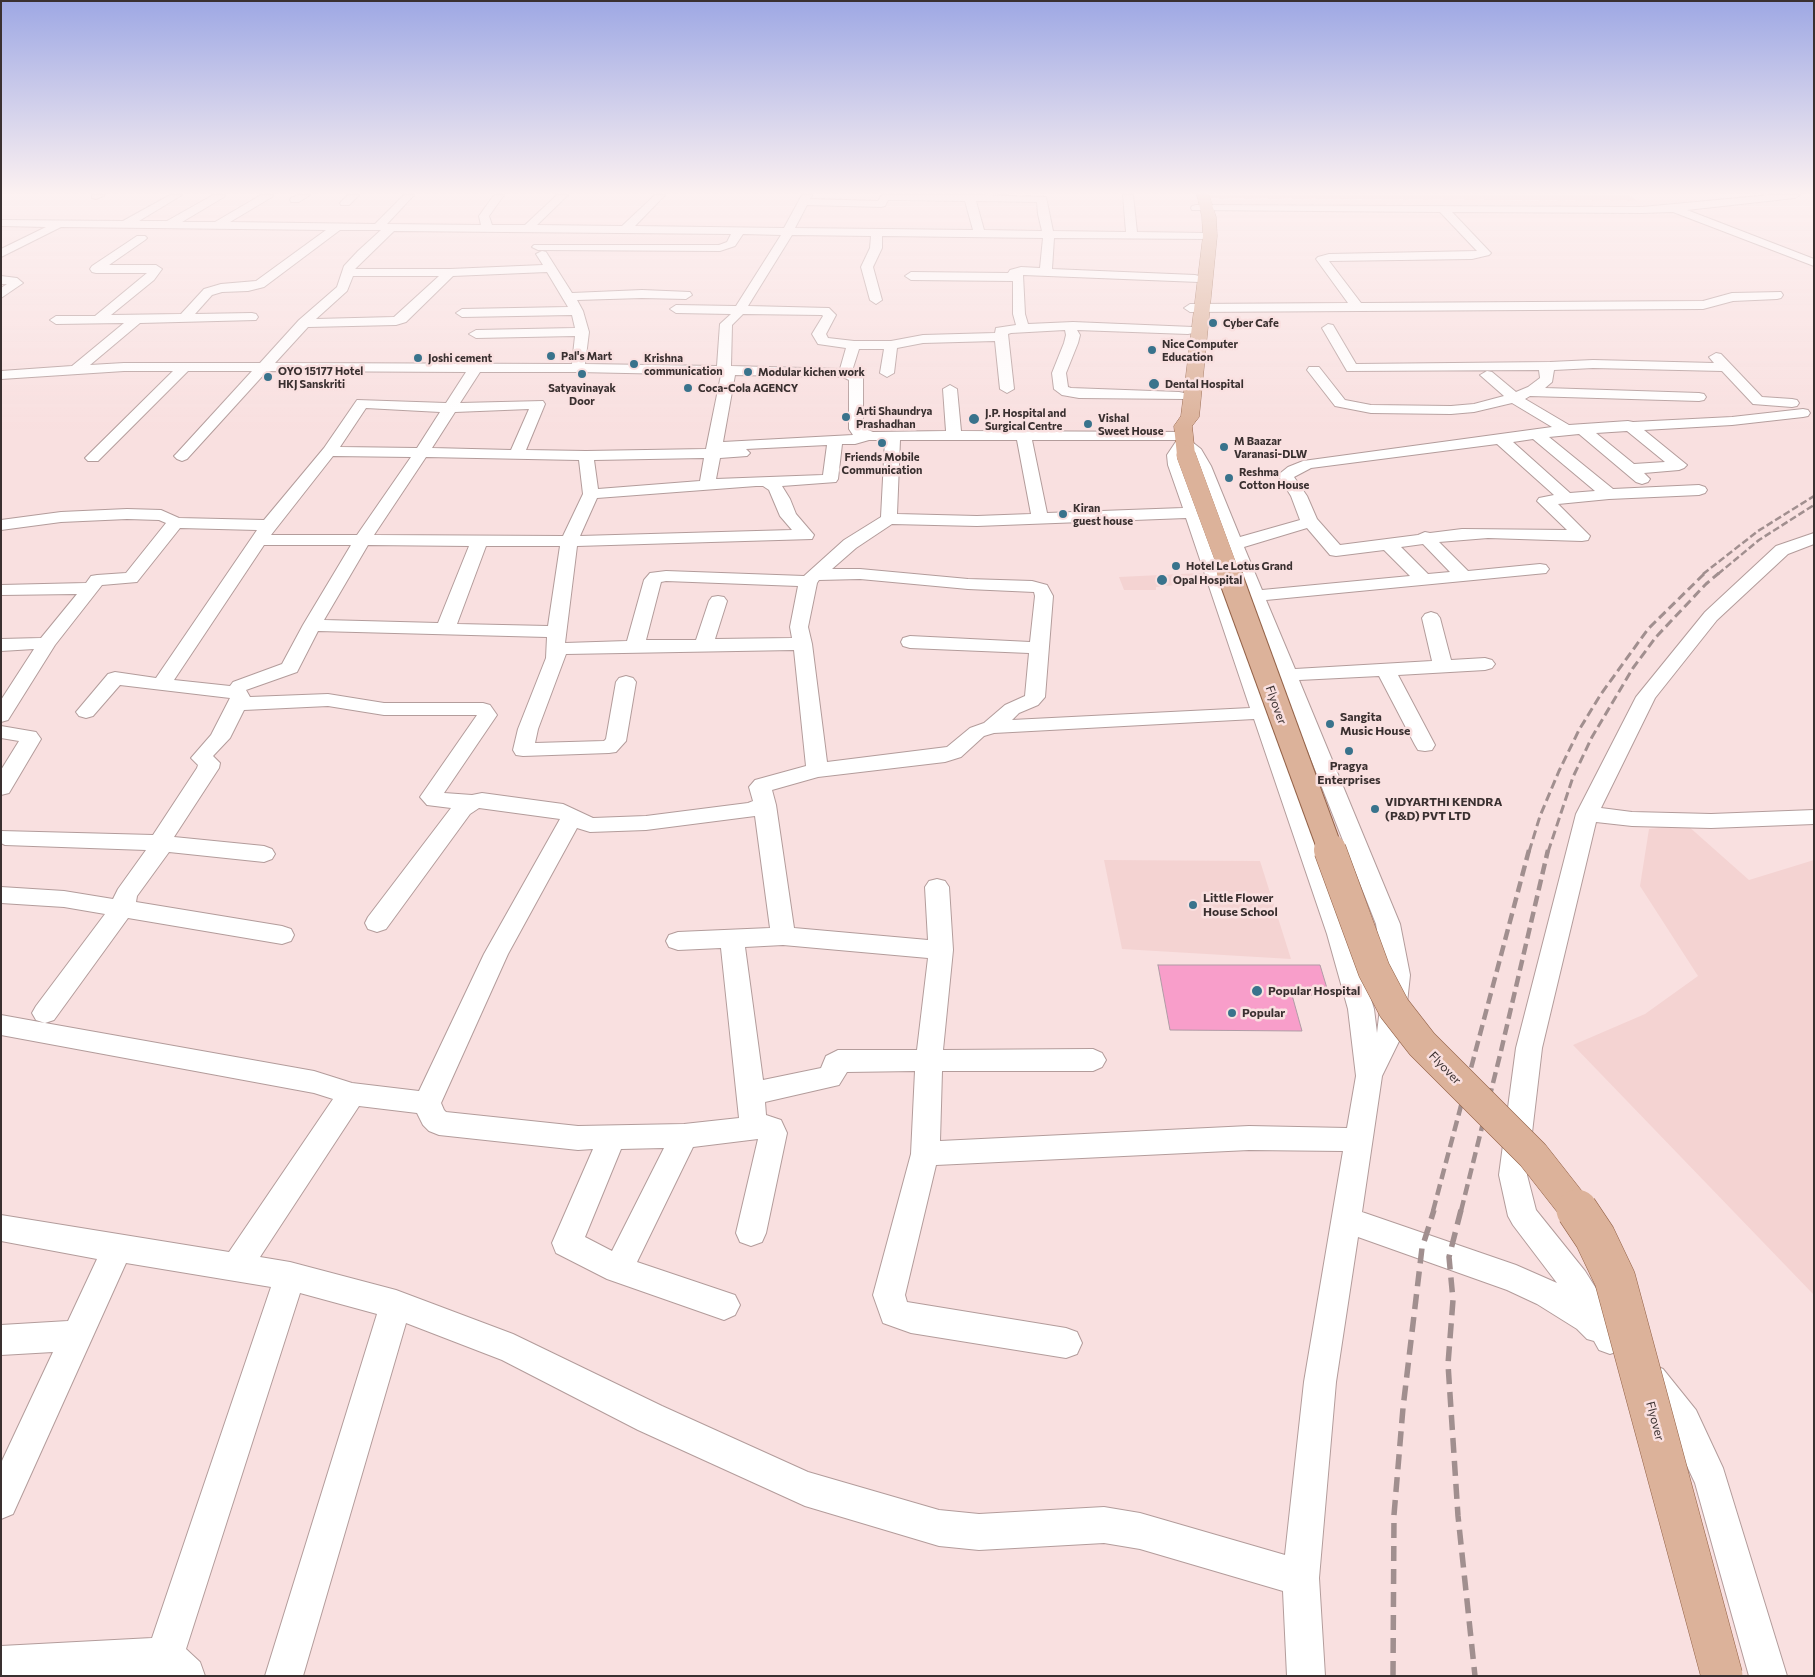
<!DOCTYPE html>
<html>
<head>
<meta charset="utf-8">
<style>
  body { margin:0 }
  #map { position:relative; width:1815px; height:1677px; overflow:hidden; background:#f9e0e0; font-family:Commissioner,sans-serif }
  canvas { display:block }
  .frame { position:absolute; inset:0; border:2px solid #3a3030; pointer-events:none }
</style>
</head>
<body>
<div id="map">
<canvas width="1815" height="1677"></canvas>
<div class="frame"></div>
</div>
<script>
const context = document.querySelector('canvas').getContext('2d');
context.lineJoin = 'round';
function fill(path, color) { context.fillStyle = color; context.fill(path, 'evenodd'); }
const toPath = rows => new Path2D(rows.map(r => 'M' + r).join(''));
function trace(path, color, width, dash) { context.strokeStyle = color; context.lineWidth = width; context.lineCap = dash ? 'butt' : 'round'; context.setLineDash(dash || []); context.stroke(path); }
function drawText(font, color, halo, rows, align = 'center') {
  context.font = font + ' Commissioner,sans-serif'; context.lineWidth = 5; context.setLineDash([]); context.textBaseline = 'middle'; context.strokeStyle = halo; context.fillStyle = color; for (const [text, x, y, turn = 0] of rows) {
    context.save(); context.translate(x, y); context.rotate((+turn || 0) * Math.PI / 180); context.textAlign = isNaN(turn) ? turn : align; if (halo) context.strokeText(text, 0, 0); context.fillText(text, 0, 0); context.restore();
  }
}
const built = toPath([
  [1209,195,1629,195,1637,201,1210,198],
  [1201,573,1205,582,1156,587,1156,590,1124,590,1119,577],
  [1687,825,1749,880,1814,860,1814,1295,1573,1045,1645,1014,1698,976,1640,886,1649,829],
  [1104,860,1260,861,1291,959,1122,949]
]);
const building = toPath([
  [1158,965,1320,965,1329,995,1292,995,1302,1031,1170,1030,1158,965]
]);
const minor = toPath([
  [92,195,105,195,96,199,92,198,92,195],
  [170,195,182,195,139,221,167,221,213,195,225,195,224,197,182,222,215,222,261,195,273,195,272,197,230,222,375,224,404,195,414,195,387,224,481,225,479,216,494,195,504,195,489,216,492,225,525,225,557,195,568,195,537,225,622,226,655,195,665,195,635,226,784,228,802,195,812,195,810,199,878,201,882,195,974,195,1046,197,1053,231,1126,232,1123,195,1133,195,1137,232,1210,233,1216,236,1210,239,1054,238,1052,269,1195,275,1199,276,1201,279,1199,282,1023,275,1025,314,1028,324,1073,322,1193,327,1194,330,1193,333,1188,334,1077,330,1080,335,1078,343,1066,373,1068,387,1071,388,1179,392,1184,393,1186,396,1184,399,1079,398,1062,395,1054,389,1052,373,1064,343,1066,335,1065,330,1011,333,1008,334,1014,389,1007,393,1000,389,995,341,923,343,897,348,894,373,887,377,880,373,884,349,859,349,852,371,863,378,863,428,873,432,946,431,943,389,950,385,957,389,961,431,1188,432,1190,435,1187,438,1201,449,1211,466,1240,537,1300,520,1291,496,1278,475,1288,467,1303,461,1552,427,1512,403,1474,412,1451,414,1371,413,1335,406,1307,370,1309,367,1319,367,1345,400,1371,405,1451,406,1474,404,1504,396,1480,375,1487,371,1492,372,1516,392,1528,387,1540,378,1539,370,1347,371,1322,328,1328,324,1333,325,1356,364,1550,362,1593,360,1714,363,1709,357,1716,353,1721,354,1762,397,1792,399,1797,400,1799,403,1797,406,1792,407,1753,404,1722,371,1593,368,1554,370,1552,382,1545,388,1699,393,1704,394,1706,397,1704,400,1699,401,1530,396,1525,399,1569,425,1628,421,1633,422,1732,417,1803,409,1808,410,1810,413,1808,416,1803,417,1732,425,1644,430,1687,465,1684,468,1679,470,1644,473,1650,479,1648,482,1642,484,1636,482,1579,434,1549,437,1613,489,1699,485,1705,487,1707,490,1705,493,1699,495,1609,499,1558,504,1590,536,1588,540,1582,541,1488,538,1439,542,1468,571,1540,564,1546,565,1549,569,1546,573,1266,600,1295,669,1432,661,1422,618,1425,614,1431,612,1437,614,1440,618,1451,660,1485,658,1492,660,1495,664,1492,668,1485,670,1398,675,1435,745,1432,750,1425,751,1418,750,1415,745,1379,676,1299,680,1400,924,1410,975,1404,1031,1382,1076,1362,1212,1516,1265,1557,1283,1513,1225,1508,1216,1499,1175,1516,1048,1576,814,1636,697,1705,612,1776,546,1814,533,1814,544,1788,554,1717,620,1655,698,1601,808,1632,812,1711,814,1814,810,1814,824,1711,828,1632,826,1596,822,1542,1048,1527,1175,1536,1210,1585,1271,1621,1328,1626,1339,1621,1350,1610,1354,1599,1350,1594,1341,1587,1339,1577,1329,1537,1304,1507,1290,1358,1237,1336,1382,1319,1578,1325,1676,1287,1676,1283,1591,1140,1549,1104,1543,979,1550,939,1546,805,1506,638,1430,502,1360,406,1323,303,1676,265,1676,377,1314,300,1293,186,1649,200,1662,205,1676,1,1676,1,1646,152,1638,271,1287,126,1263,13,1514,1,1519,1,1463,53,1352,1,1355,1,1325,68,1321,97,1259,1,1241,1,1215,229,1252,333,1099,314,1093,1,1035,1,1015,45,1023,36,1020,32,1013,36,1006,105,914,64,907,1,903,1,887,64,891,113,899,118,889,146,850,5,845,1,843,1,831,153,835,197,768,198,765,191,758,211,735,230,698,120,685,93,716,86,718,79,716,76,712,108,674,115,672,156,678,257,530,180,528,137,582,102,585,55,645,8,720,1,722,1,700,34,649,1,651,1,639,41,638,77,594,1,595,1,585,86,583,91,576,97,575,126,573,166,523,159,520,127,519,61,522,1,530,1,520,61,512,127,509,161,510,179,518,264,520,324,448,357,400,446,403,466,372,267,371,187,459,182,461,177,459,174,456,177,453,252,371,188,371,98,461,88,461,85,458,88,455,173,371,124,371,1,379,1,371,72,366,124,323,56,324,50,320,56,316,95,316,147,273,96,273,92,272,90,269,92,266,137,236,145,236,147,238,145,240,109,265,156,265,162,269,154,280,111,315,181,314,204,289,221,284,256,281,326,230,61,227,1,257,1,249,46,227,1,226,1,220,123,221,170,195],
  [888,200,965,201,973,230,795,228,807,205,881,207,885,206,888,200],
  [976,201,1037,202,1038,214,1042,231,984,230,976,201],
  [340,230,381,230,358,251,344,266,337,287,299,320,260,363,124,363,90,365,140,323,256,320,258,317,256,314,252,313,195,314,212,295,222,292,248,291,264,287,340,230],
  [394,231,731,234,727,242,719,245,534,245,532,247,538,250,720,251,735,246,743,234,781,235,736,306,676,305,670,309,676,313,731,314,720,324,717,366,585,364,589,332,583,311,577,300,642,298,686,299,692,295,690,292,642,290,572,293,546,252,542,251,536,254,543,265,450,269,355,269,394,231],
  [792,235,871,236,870,248,861,267,870,300,876,304,882,300,873,267,882,248,882,236,1043,238,1040,268,1021,267,1010,270,1008,273,911,272,905,276,911,280,1013,281,1013,314,1016,325,996,328,995,333,923,335,891,341,854,341,828,338,826,334,836,315,829,308,748,306,792,235],
  [547,272,568,307,462,309,456,313,462,317,572,315,575,328,476,330,469,334,476,338,575,336,572,364,275,363,308,327,396,325,406,322,453,276,547,272],
  [353,276,439,276,394,317,316,319,347,291,353,276],
  [743,314,822,315,823,316,812,334,818,344,846,348,840,369,731,366,732,325,743,314],
  [480,372,578,372,721,375,706,449,586,451,526,450,545,404,543,401,460,403,480,372],
  [735,375,843,377,849,380,849,429,853,435,723,442,735,375],
  [366,408,440,412,417,448,340,447,366,408],
  [529,409,511,450,432,448,455,412,529,409],
  [1627,431,1665,462,1634,464,1596,433,1627,431],
  [1533,439,1595,491,1570,493,1513,442,1533,439],
  [869,440,885,440,881,517,844,540,804,576,666,571,650,573,644,580,627,641,565,643,577,546,812,539,814,535,796,514,790,499,782,486,836,482,838,479,842,444,855,444,869,440],
  [900,440,1017,440,1031,514,977,516,897,514,900,440],
  [1032,440,1177,440,1167,455,1168,465,1183,508,1047,513,1032,440],
  [1497,444,1554,495,1539,498,1537,501,1567,530,1462,529,1430,533,1425,532,1418,535,1340,545,1317,519,1307,496,1294,477,1311,468,1497,444],
  [827,445,823,475,716,479,720,458,747,456,750,453,746,449,827,445],
  [1185,451,1190,454,1195,466,1376,924,1384,975,1377,1033,1374,1009,1351,934,1184,465,1183,455,1185,451],
  [333,456,411,457,357,535,271,535,333,456],
  [426,457,579,460,583,494,563,536,374,535,426,457],
  [704,458,700,481,598,489,594,460,704,458],
  [756,486,763,486,769,490,780,516,792,530,580,536,597,498,756,486],
  [1186,518,1250,708,1012,720,1019,713,1038,705,1045,697,1053,596,1047,585,1032,581,968,579,860,569,832,569,856,548,892,524,977,526,1186,518],
  [1307,528,1330,555,1336,556,1384,550,1410,576,1262,590,1244,547,1307,528],
  [1423,544,1450,572,1428,574,1401,547,1423,544],
  [264,545,351,545,303,625,282,664,233,682,230,686,174,680,264,545],
  [368,545,469,546,438,623,324,620,368,545],
  [486,546,560,546,548,626,457,624,486,546],
  [860,579,968,589,1034,592,1035,596,1030,642,910,636,903,638,901,642,903,646,910,648,1029,653,1025,696,1005,705,984,723,970,728,947,747,827,762,812,644,808,627,817,583,819,580,860,579],
  [666,581,798,586,790,627,792,638,715,639,727,601,724,597,718,596,712,597,709,601,696,640,646,640,661,582,666,581],
  [318,631,547,637,546,658,518,729,513,750,516,755,523,756,609,753,616,752,626,741,636,682,633,678,626,676,619,678,616,682,606,739,604,741,535,743,538,729,566,654,794,650,806,766,755,780,749,787,753,801,748,803,646,816,593,818,563,804,482,793,472,795,444,793,497,715,490,705,483,703,384,703,328,694,250,697,246,690,297,672,318,631],
  [328,706,384,715,477,715,420,797,427,805,451,808,368,917,365,923,368,929,377,932,386,929,470,814,479,808,560,819,484,954,419,1091,352,1083,314,1071,45,1023,54,1020,128,918,282,944,291,941,294,935,291,929,282,926,136,902,137,896,169,852,264,862,272,859,275,854,272,849,264,846,174,837,219,768,220,763,213,756,230,738,244,710,328,706],
  [1254,719,1327,934,1348,1009,1356,1076,1347,1128,1249,1126,940,1141,942,1071,1093,1071,1102,1067,1106,1060,1102,1053,1093,1049,943,1050,953,950,949,887,945,881,937,879,929,881,925,887,928,940,794,928,776,805,772,790,818,777,945,762,961,757,984,736,994,733,1254,719],
  [755,816,770,928,678,932,669,935,666,941,669,947,678,950,721,948,739,1118,684,1124,578,1126,446,1112,444,1110,441,1103,508,954,577,828,590,832,646,830,755,816],
  [783,945,928,958,917,1050,838,1050,826,1056,821,1068,763,1080,745,947,783,945],
  [915,1071,911,1154,873,1295,883,1323,911,1333,1066,1358,1077,1354,1082,1343,1077,1332,1066,1328,907,1302,905,1295,936,1165,1249,1150,1343,1151,1304,1382,1285,1555,1140,1513,1104,1507,979,1514,939,1510,808,1472,662,1406,513,1334,396,1290,290,1262,260,1257,359,1106,417,1113,423,1125,429,1131,439,1135,578,1150,593,1149,552,1243,556,1253,607,1279,724,1320,735,1315,740,1305,735,1295,637,1262,693,1147,758,1139,736,1233,740,1242,751,1246,762,1242,766,1233,787,1133,781,1120,766,1115,765,1102,839,1085,847,1072,915,1071],
  [664,1148,612,1251,585,1237,621,1149,664,1148],
  [298,195,310,195,299,202,291,202,290,200,291,198,298,195],
  [348,195,359,195,349,205,341,205,340,203,348,195],
  [1771,195,1800,195,1795,198,1687,210,1814,259,1814,266,1673,212,1642,213,1452,212,1489,251,1491,253,1489,255,1472,259,1329,261,1361,303,1703,301,1732,293,1781,292,1783,295,1781,298,1777,299,1733,301,1703,309,1190,312,1184,308,1190,304,1348,303,1316,259,1318,257,1329,254,1477,251,1440,212,1192,210,1191,208,1192,206,1196,205,1642,207,1771,195],
  [1,276,17,278,23,283,1,298,1,288,7,284,1,284,1,276],
  [1,726,36,732,41,739,9,793,1,795,1,770,19,741,1,738,1,726],
  [1651,1364,1663,1369,1696,1410,1723,1468,1787,1676,1749,1676,1695,1483,1672,1434,1639,1391,1635,1380,1639,1369,1651,1364]
]);
const major = toPath([
  [1197,195,1209,195,1216,217,1217,236,1199,417,1192,426,1195,455,1193,459,1186,461,1179,459,1177,455,1174,426,1181,416,1203,236,1202,217,1197,195]
]);
const railFar3 = toPath([
  [1703,574,1758,531,1814,496],
  [1718,574,1759,540,1814,505]
]);
const railFar2 = toPath([
  [1529,852,1540,816,1559,771,1579,730,1601,694,1648,629,1705,573],
  [1548,852,1573,777,1592,737,1633,668,1656,637,1706,584,1719,573]
]);
const railFar1 = toPath([
  [1433,1211,1529,850],
  [1461,1211,1501,1051,1548,850]
]);
const rail = toPath([
  [1461,1210,1449,1257,1453,1300,1448,1364,1458,1516,1475,1676],
  [1393,1676,1394,1515,1403,1408,1422,1248,1434,1210]
]);
const majorBridgeFar3 = toPath([
  [1186,455,1230,574]
]);
const majorBridgeFar2 = toPath([
  [1229,573,1331,852]
]);
const majorBridgeFar1 = toPath([
  [1330,850,1374,970,1394,1008,1422,1044,1533,1155,1577,1211]
]);
const majorBridge = toPath([
  [1577,1210,1595,1237,1615,1279,1722,1676]
]);
const markers = [
  [1213,323,5,"#39738c"],
  [1152,350,5,"#39738c"],
  [551,356,5,"#39738c"],
  [418,358,5,"#39738c"],
  [634,364,5,"#39738c"],
  [748,372,5,"#39738c"],
  [582,374,5,"#39738c"],
  [268,377,5,"#39738c"],
  [1154,384,6,"#39738c"],
  [688,388,5,"#39738c"],
  [846,417,5,"#39738c"],
  [974,419,6,"#39738c"],
  [1088,424,5,"#39738c"],
  [882,443,5,"#39738c"],
  [1224,447,5,"#39738c"],
  [1229,478,5,"#39738c"],
  [1063,514,5,"#39738c"],
  [1176,566,5,"#39738c"],
  [1162,580,6,"#39738c"],
  [1330,724,5,"#39738c"],
  [1349,751,5,"#39738c"],
  [1375,809,5,"#39738c"],
  [1193,905,5,"#39738c"],
  [1257,991,6,"#39738c"],
  [1232,1013,5,"#39738c"]
];
const farPoinames = [
  ["Cyber Cafe",1223,323],
  ["Nice Computer",1162,344],
  ["Education",1162,357],
  ["Pal's Mart",561,356],
  ["Joshi cement",428,358],
  ["Krishna",644,358],
  ["communication",644,371],
  ["OYO 15177 Hotel",278,371],
  ["HKJ Sanskriti",278,384],
  ["Modular kichen work",758,372],
  ["Dental Hospital",1165,384],
  ["Satyavinayak",582,388,"center"],
  ["Door",582,401,"center"],
  ["Coca-Cola AGENCY",698,388],
  ["Arti Shaundrya",856,411],
  ["Prashadhan",856,424],
  ["J.P. Hospital and",985,413],
  ["Surgical Centre",985,426],
  ["Vishal",1098,418],
  ["Sweet House",1098,431],
  ["M Baazar",1234,441],
  ["Varanasi-DLW",1234,454],
  ["Friends Mobile",882,457,"center"],
  ["Communication",882,470,"center"],
  ["Reshma",1239,472],
  ["Cotton House",1239,485],
  ["Kiran",1073,508],
  ["guest house",1073,521],
  ["Hotel Le Lotus Grand",1186,566],
  ["Opal Hospital",1173,580]
];
const streetNames = [
  ["Flyover",1276,705,70],
  ["Flyover",1445,1068,46],
  ["Flyover",1655,1421,75]
];
const poiNames = [
  ["Sangita",1340,717],
  ["Music House",1340,731],
  ["Pragya",1349,766,"center"],
  ["Enterprises",1349,780,"center"],
  ["VIDYARTHI KENDRA",1385,802],
  ["(P&D) PVT LTD",1385,816],
  ["Little Flower",1203,898],
  ["House School",1203,912],
  ["Popular Hospital",1268,991],
  ["Popular",1242,1013]
];
fill(built, '#f4d3d2');
fill(building, '#f89eca');
trace(building, '#b09ba5', 1);
trace(minor, '#b39c9b', 2);
trace(major, '#946349', 1);
fill(minor, '#fff');
fill(major, '#dcb29a');
trace(railFar3, '#a18f8f', 2.5, [7, 3]);
trace(railFar2, '#a18f8f', 3, [9, 4.5]);
trace(railFar1, '#a18f8f', 4.5, [11, 5.5]);
trace(rail, '#a18f8f', 5.5, [15, 8]);
trace(majorBridgeFar3, '#946349', 19, []);
trace(majorBridgeFar2, '#946349', 26, []);
trace(majorBridgeFar1, '#946349', 33, []);
trace(majorBridge, '#946349', 42, []);
trace(majorBridgeFar3, '#dcb29a', 19);
trace(majorBridgeFar2, '#dcb29a', 24);
trace(majorBridgeFar1, '#dcb29a', 32);
trace(majorBridge, '#dcb29a', 41);
const sky = context.createLinearGradient(0, 0, 0, 429);
sky.addColorStop(0, '#9ea8e4');
sky.addColorStop(0.45, '#fcf1f1');
sky.addColorStop(1, '#fcf1f100');
context.fillStyle = sky;
context.fillRect(0, 0, 1815, 429);
for (const [x, y, r, color] of markers) { const dot = new Path2D(); dot.arc(x, y, r, 0, 2 * Math.PI); context.fillStyle = color; context.fill(dot); trace(dot, '#f9e0e0', 2); }
drawText('bold 11px', '#3a3030', '#f9e0e0', farPoinames, 'left');
drawText('12px', '#3a3030', '#f9e0e0', streetNames);
drawText('bold 12px', '#3a3030', '#f9e0e0', poiNames, 'left');
</script>
</body>
</html>
